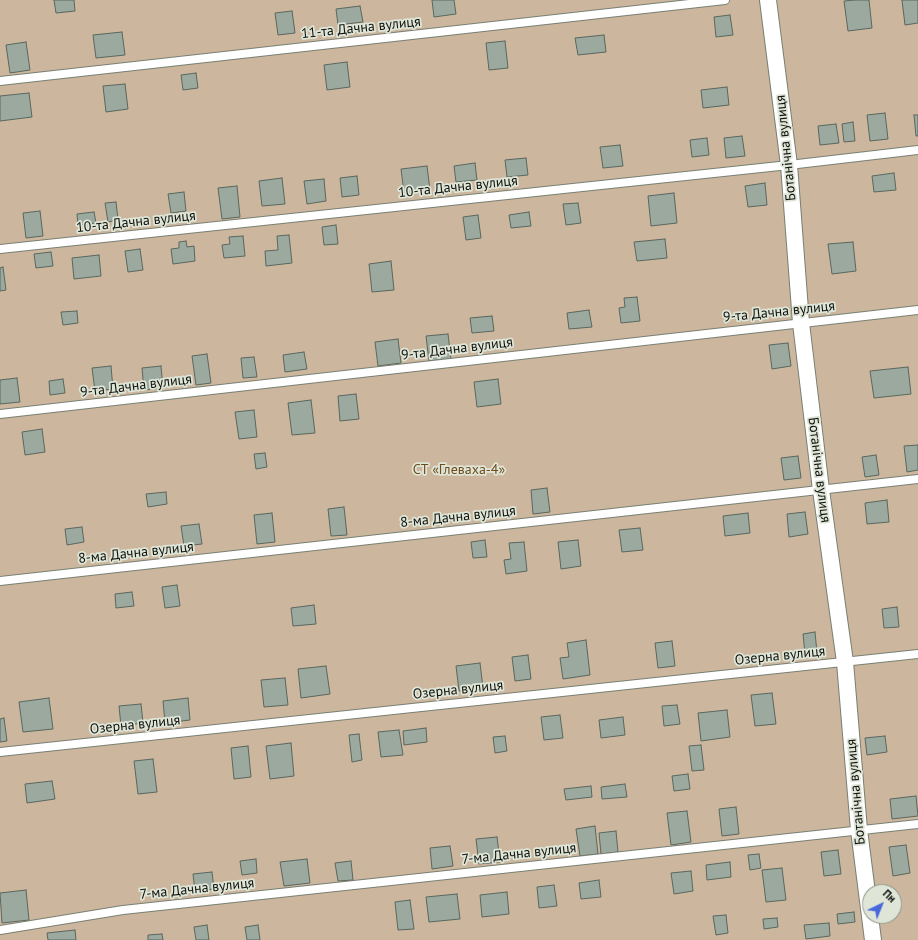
<!DOCTYPE html>
<html>
<head>
<meta charset="utf-8">
<style>
  body { margin:0 }
  #map { position:relative; width:918px; height:940px; overflow:hidden; background:#dfe6d8; font-family:"PT Sans",sans-serif }
  canvas { display:block }
  .north { position:absolute; left:862px; top:884px; width:40px; height:40px; box-sizing:border-box; background:#dfe6d8; border:1px solid #8c9187; border-radius:50%; rotate:43deg; font-size:11px; font-weight:700; line-height:16px; text-align:center; color:#10120d }
  .north::after { content:''; display:block; margin:auto; width:14px; height:18px; background:#4968dc; clip-path:polygon(50% 0,100% 100%,50% 72%,0 100%) }
</style>
</head>
<body>
<div id="map">
<canvas width="918" height="940"></canvas>
<div class="north">Пн</div>
</div>
<script>
const context = document.querySelector('canvas').getContext('2d');
context.lineJoin = 'round';
function fill(path, color) { context.fillStyle = color; context.fill(path, 'evenodd'); }
const toPath = rows => new Path2D(rows.map(r => 'M' + r).join(''));
function trace(path, color, width, dash) { context.strokeStyle = color; context.lineWidth = width; context.lineCap = dash ? 'butt' : 'round'; context.setLineDash(dash || []); context.stroke(path); }
function drawText(font, color, halo, rows, align = 'center') {
  context.font = font + ' "PT Sans",sans-serif'; context.lineWidth = 3.5; context.setLineDash([]); context.textBaseline = 'middle'; context.strokeStyle = halo; context.fillStyle = color; for (const [text, x, y, turn = 0] of rows) {
    context.save(); context.translate(x, y); context.rotate((+turn || 0) * Math.PI / 180); context.textAlign = isNaN(turn) ? turn : align; if (halo) context.strokeText(text, 0, 0); context.fillText(text, 0, 0); context.restore();
  }
}
const green = toPath([
  [0,0,918,0,918,940,0,940],
  [870,892,894,892,894,916,870,916]
]);
const building = toPath([
  [54,0,74,0,75,11,56,13,54,0],
  [432,0,454,0,456,14,434,17,432,0],
  [855,0,869,0,872,28,848,31,844,1,855,0],
  [902,0,918,0,918,23,905,25,902,0],
  [360,6,363,22,338,25,336,9,360,6],
  [292,11,295,33,278,35,275,13,292,11],
  [730,15,733,35,716,37,714,17,730,15],
  [122,32,125,55,96,58,93,35,122,32],
  [604,35,606,52,578,55,575,38,604,35],
  [505,41,508,68,489,70,486,43,505,41],
  [26,42,30,70,10,73,6,45,26,42],
  [347,62,350,87,327,90,324,65,347,62],
  [196,73,198,88,183,90,181,75,196,73],
  [125,84,128,109,106,112,103,86,125,84],
  [727,87,729,105,703,108,701,90,727,87],
  [29,93,32,117,0,121,0,96,29,93],
  [885,113,888,139,870,141,867,115,885,113],
  [914,115,918,115,918,136,916,136,914,115],
  [853,122,855,141,844,142,842,124,853,122],
  [836,124,839,143,820,145,818,126,836,124],
  [742,136,745,156,726,158,724,138,742,136],
  [707,138,709,155,692,157,690,140,707,138],
  [620,145,623,166,603,168,600,147,620,145],
  [526,158,528,175,507,177,505,160,526,158],
  [475,163,477,180,456,182,454,166,475,163],
  [427,166,430,190,404,193,401,169,427,166],
  [894,173,896,190,874,192,872,176,894,173],
  [357,176,359,195,342,197,340,178,357,176],
  [282,178,285,204,262,206,259,181,282,178],
  [324,179,326,201,307,204,304,181,324,179],
  [765,183,767,205,748,207,745,186,765,183],
  [237,186,240,217,222,219,218,188,237,186],
  [184,192,186,211,171,213,168,194,184,192],
  [674,193,677,223,651,226,648,196,674,193],
  [116,202,118,220,108,222,105,203,116,202],
  [578,203,581,223,566,225,563,204,578,203],
  [40,211,43,236,26,238,23,213,40,211],
  [94,212,96,223,78,225,77,214,94,212],
  [529,212,531,226,511,228,509,215,529,212],
  [478,215,481,238,466,240,463,217,478,215],
  [336,225,338,244,324,245,322,227,336,225],
  [289,235,292,263,266,266,265,251,278,250,277,236,289,235],
  [243,236,245,256,224,258,222,245,230,244,229,237,243,236],
  [665,239,667,258,637,261,634,242,665,239],
  [186,241,187,247,194,246,195,261,173,264,171,249,179,248,179,242,186,241],
  [853,242,856,271,832,274,828,244,853,242],
  [140,249,143,270,128,272,125,251,140,249],
  [51,252,53,266,36,268,34,254,51,252],
  [99,255,101,276,74,279,72,258,99,255],
  [391,261,394,290,372,292,369,264,391,261],
  [3,267,6,290,0,291,0,268,3,267],
  [637,297,640,321,621,323,619,308,625,307,624,298,637,297],
  [589,310,592,327,569,329,567,313,589,310],
  [77,311,78,323,63,325,61,312,77,311],
  [492,316,494,331,472,333,470,318,492,316],
  [448,334,451,359,429,361,426,336,448,334],
  [398,339,401,363,378,366,375,342,398,339],
  [788,343,791,366,772,369,769,345,788,343],
  [304,352,307,369,285,372,283,355,304,352],
  [207,354,211,383,196,385,192,356,207,354],
  [254,357,257,377,243,378,241,358,254,357],
  [111,366,113,389,95,391,92,368,111,366],
  [161,366,163,388,144,390,142,368,161,366],
  [908,367,911,394,874,398,870,371,908,367],
  [17,378,20,402,0,404,0,380,17,378],
  [63,379,65,393,50,395,49,381,63,379],
  [498,379,501,404,477,407,474,382,498,379],
  [356,394,359,419,340,421,338,396,356,394],
  [311,400,315,433,292,435,288,403,311,400],
  [254,410,257,437,239,439,235,412,254,410],
  [42,429,45,452,25,455,22,432,42,429],
  [918,445,918,470,907,472,904,446,918,445],
  [265,453,267,467,256,469,254,454,265,453],
  [876,455,879,475,865,477,862,457,876,455],
  [798,456,801,478,784,480,781,458,798,456],
  [547,488,550,512,533,514,531,490,547,488],
  [166,492,167,504,148,507,146,494,166,492],
  [887,500,889,522,867,524,865,503,887,500],
  [344,507,347,535,331,536,328,509,344,507],
  [805,512,808,534,789,537,787,514,805,512],
  [272,513,275,542,257,544,254,515,272,513],
  [748,513,750,533,725,536,723,516,748,513],
  [199,524,202,544,184,546,181,526,199,524],
  [82,527,84,542,67,545,65,529,82,527],
  [640,528,643,550,622,552,619,530,640,528],
  [485,540,487,557,473,558,471,542,485,540],
  [578,540,581,566,561,569,558,542,578,540],
  [524,542,527,571,506,574,504,560,511,559,509,543,524,542],
  [177,585,180,606,165,608,162,587,177,585],
  [132,592,134,606,116,608,115,594,132,592],
  [314,605,316,624,293,626,291,608,314,605],
  [897,607,899,627,884,628,882,609,897,607],
  [815,632,817,653,805,654,803,634,815,632],
  [586,640,590,675,563,679,560,658,569,657,567,643,586,640],
  [672,641,675,666,658,668,655,643,672,641],
  [528,655,531,679,515,681,512,657,528,655],
  [480,663,483,688,459,691,456,666,480,663],
  [326,666,330,694,301,698,298,669,326,666],
  [285,678,288,705,264,707,261,680,285,678],
  [772,693,776,724,755,726,751,695,772,693],
  [49,698,53,729,23,732,19,702,49,698],
  [188,698,190,720,165,723,163,701,188,698],
  [141,704,143,723,121,726,119,706,141,704],
  [677,705,680,724,664,726,662,706,677,705],
  [727,710,730,737,701,741,698,713,727,710],
  [560,715,563,738,544,740,541,717,560,715],
  [623,717,625,735,601,738,599,720,623,717],
  [4,718,7,741,0,742,0,719,4,718],
  [426,728,427,742,404,745,403,731,426,728],
  [399,730,403,755,381,757,378,732,399,730],
  [359,734,362,760,352,762,349,735,359,734],
  [505,736,507,751,495,753,493,737,505,736],
  [885,736,887,752,867,755,865,738,885,736],
  [291,743,294,776,270,779,266,746,291,743],
  [701,745,704,770,692,771,689,746,701,745],
  [248,746,251,777,234,779,231,748,248,746],
  [153,759,157,792,138,794,134,761,153,759],
  [688,774,690,789,674,791,672,776,688,774],
  [52,781,55,799,27,803,25,784,52,781],
  [625,784,627,797,602,799,601,787,625,784],
  [591,786,592,797,566,800,564,789,591,786],
  [916,796,918,816,892,819,890,799,916,796],
  [736,807,739,834,722,836,719,809,736,807],
  [687,811,691,842,671,845,667,813,687,811],
  [595,826,598,854,580,856,576,829,595,826],
  [616,831,618,852,601,854,599,833,616,831],
  [497,837,500,862,479,864,476,839,497,837],
  [906,845,910,873,893,876,889,847,906,845],
  [450,846,453,866,432,869,430,848,450,846],
  [838,850,841,874,824,876,821,852,838,850],
  [759,854,761,868,750,870,748,855,759,854],
  [256,859,257,873,242,875,240,861,256,859],
  [307,859,310,883,284,886,280,862,307,859],
  [351,861,353,880,338,881,335,863,351,861],
  [730,862,731,877,707,880,706,865,730,862],
  [782,868,786,900,766,902,762,870,782,868],
  [691,871,693,891,674,894,671,873,691,871],
  [212,872,214,889,195,891,193,874,212,872],
  [599,880,601,897,581,899,579,883,599,880],
  [554,885,557,906,539,908,537,887,554,885],
  [26,890,29,920,2,923,0,893,26,890],
  [507,892,509,914,482,917,480,895,507,892],
  [457,894,460,919,429,922,426,897,457,894],
  [410,900,414,929,398,930,395,902,410,900],
  [854,912,855,922,838,924,837,914,854,912],
  [726,915,728,933,716,935,713,916,726,915],
  [777,918,778,927,764,929,763,919,777,918],
  [829,923,830,936,806,939,804,925,829,923],
  [207,925,209,940,196,940,194,927,207,925],
  [258,925,260,940,247,940,245,927,258,925],
  [75,930,76,940,48,940,47,933,75,930],
  [162,934,163,940,148,940,148,935,162,934]
]);
const service = toPath([
  [0,81,725,0],
  [0,249,789,165,918,150],
  [0,414,918,310],
  [0,581,918,479],
  [0,752,918,654],
  [0,930,123,910,918,824]
]);
const minor = toPath([
  [768,0,789,165,801,323,821,490,845,662,859,830,873,940]
]);
const streetNames = [
  ["11-та Дачна вулиця",361,28,-6],
  ["Ботанічна вулиця",786,148,-96],
  ["10-та Дачна вулиця",458,187,-6],
  ["10-та Дачна вулиця",136,222,-6],
  ["9-та Дачна вулиця",779,312,-6],
  ["9-та Дачна вулиця",457,349,-7],
  ["9-та Дачна вулиця",136,386,-7],
  ["Ботанічна вулиця",819,470,83],
  ["8-ма Дачна вулиця",458,517,-6],
  ["8-ма Дачна вулиця",136,553,-6],
  ["Озерна вулиця",780,656,-6],
  ["Озерна вулиця",458,690,-6],
  ["Озерна вулиця",135,725,-6],
  ["Ботанічна вулиця",856,792,-95],
  ["7-ма Дачна вулиця",519,854,-6],
  ["7-ма Дачна вулиця",197,889,-6]
];
const parkNames = [
  ["СТ «Глеваха-4»",459,470]
];
fill(green, '#ccb79e');
fill(building, '#9ba99f');
trace(building, '#5a675e', 1);
trace(service, '#797f72', 10);
trace(minor, '#797f72', 18);
trace(service, '#fff', 8);
trace(minor, '#fff', 16);
drawText('14px', '#10120d', '#dfe6d8', streetNames);
drawText('14px', '#6f4c1c', '#dfe6d8', parkNames);
</script>
</body>
</html>
